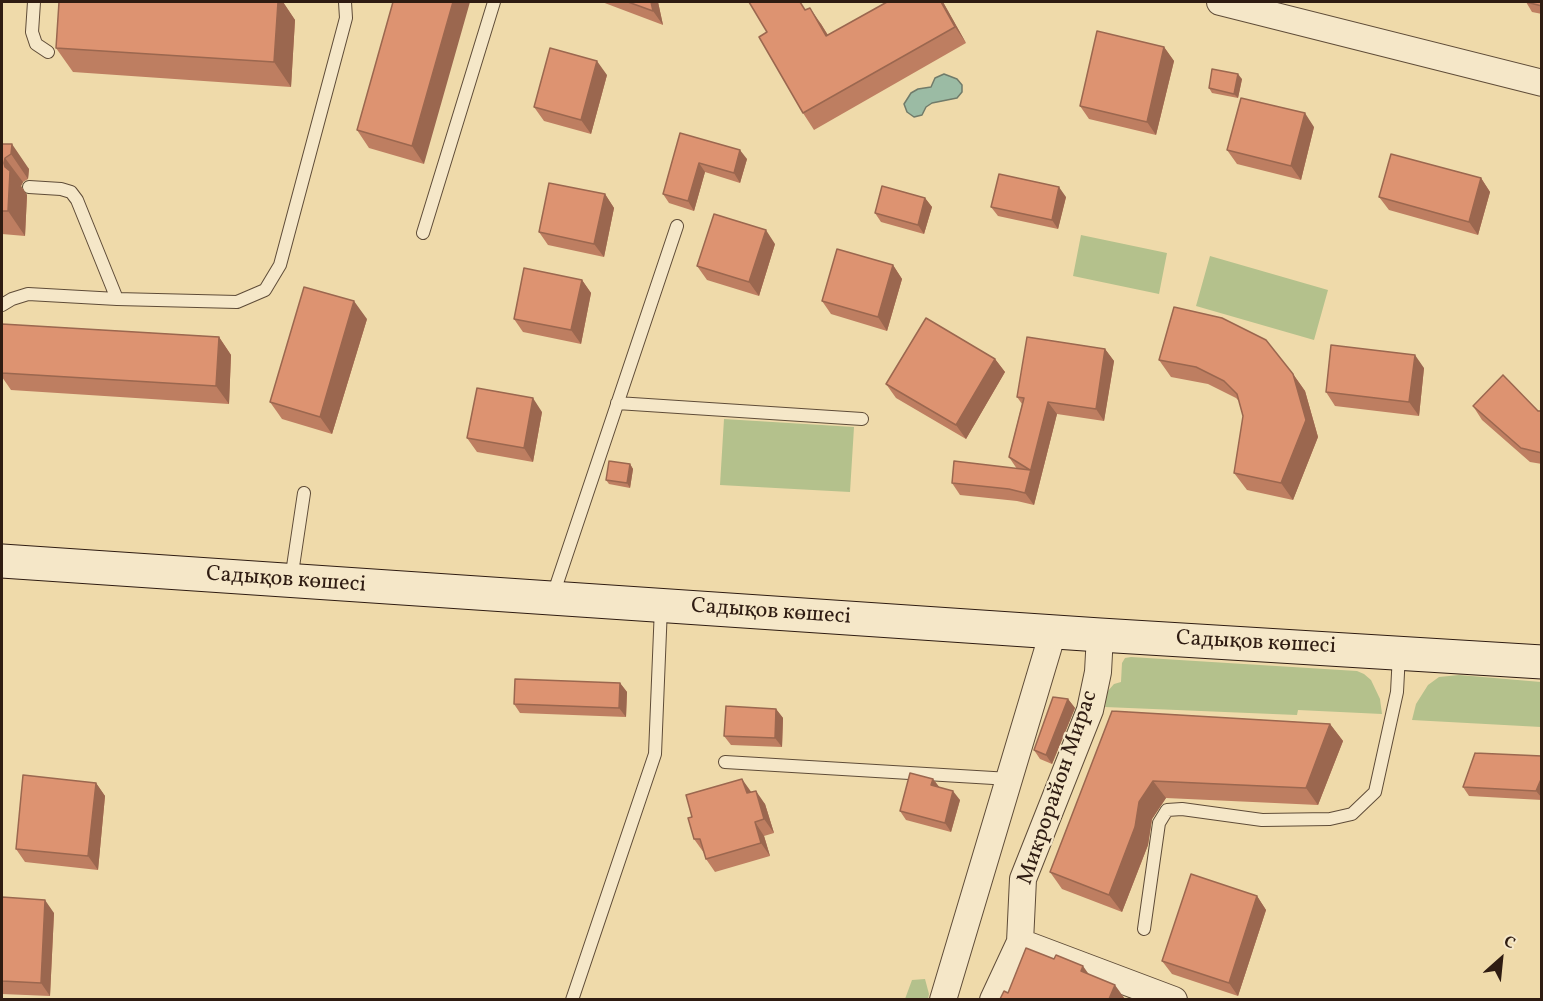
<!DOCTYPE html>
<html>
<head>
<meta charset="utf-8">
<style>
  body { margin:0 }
  #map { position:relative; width:1543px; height:1001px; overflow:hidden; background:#efdaaa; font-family:Vollkorn,serif }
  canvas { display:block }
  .frame { position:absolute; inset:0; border:3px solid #2f1c12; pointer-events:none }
  .north { position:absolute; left:1471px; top:929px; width:60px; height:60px; -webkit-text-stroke:4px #f5e7c8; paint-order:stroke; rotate:27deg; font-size:16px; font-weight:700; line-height:24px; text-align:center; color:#2f1c12 }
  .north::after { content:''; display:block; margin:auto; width:21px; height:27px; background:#2f1c12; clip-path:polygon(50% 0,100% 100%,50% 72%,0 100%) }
</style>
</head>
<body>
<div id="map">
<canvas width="1543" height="1001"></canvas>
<div class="frame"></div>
<div class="north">С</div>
</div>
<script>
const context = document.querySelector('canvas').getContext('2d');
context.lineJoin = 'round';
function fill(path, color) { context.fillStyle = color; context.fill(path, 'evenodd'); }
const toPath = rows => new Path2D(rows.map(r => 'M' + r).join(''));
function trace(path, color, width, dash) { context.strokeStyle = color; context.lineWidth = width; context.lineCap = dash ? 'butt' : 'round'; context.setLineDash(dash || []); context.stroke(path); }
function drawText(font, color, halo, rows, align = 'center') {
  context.font = font + ' Vollkorn,serif'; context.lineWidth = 4.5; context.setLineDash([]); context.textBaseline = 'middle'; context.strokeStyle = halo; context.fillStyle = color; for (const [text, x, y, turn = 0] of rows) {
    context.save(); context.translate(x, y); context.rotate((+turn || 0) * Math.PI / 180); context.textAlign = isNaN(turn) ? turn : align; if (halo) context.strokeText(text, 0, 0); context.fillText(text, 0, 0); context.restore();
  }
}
const green = toPath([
  [1081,235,1167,253,1159,294,1073,276],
  [1210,256,1328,290,1314,340,1196,306],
  [724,419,854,427,850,492,720,485],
  [1131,657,1357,671,1364,674,1371,680,1380,699,1382,714,1298,710,1297,715,1105,707,1107,692,1114,684,1121,682,1122,663,1125,658],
  [1459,675,1541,682,1541,727,1412,720,1416,704,1428,685,1439,677],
  [925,979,929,994,928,999,905,999,912,980]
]);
const water = toPath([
  [944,74,957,79,962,85,962,92,957,98,932,103,926,107,922,115,914,117,907,112,904,104,911,93,918,89,931,87,935,78,944,74]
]);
const lane = toPath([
  [34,2,32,32,36,44,48,52],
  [29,187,61,189,71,192,77,200,117,299],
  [423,233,494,2],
  [2,305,12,299,28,294,117,299,237,302,265,290,280,265,346,18,345,2],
  [617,403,862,419],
  [291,580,304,493],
  [552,598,677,226],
  [725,762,1010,779],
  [1144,929,1159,823,1167,810,1182,809,1262,820,1330,819,1352,814,1375,792,1397,692,1399,654],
  [572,1000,655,754,661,607]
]);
const street = toPath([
  [1220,2,1542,83],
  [1020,942,1174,1000],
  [943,1000,1053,632],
  [993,1000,1020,942,1023,879,1090,710,1098,672,1100,635]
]);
const secondary = toPath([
  [2,561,1100,635,1542,662]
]);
const wall = toPath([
  [278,2,283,2,295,20,291,87,73,72,56,48],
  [393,2,424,164,369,148,357,130],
  [602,2,658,2,663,25],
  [943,2,966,43,814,130,803,113,806,10,821,24,828,35],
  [1526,2,1542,2,1542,14,1532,12],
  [1164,47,1174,61,1156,135,1089,119,1080,106],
  [607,75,591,134,544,121,534,107],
  [1242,79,1238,98,1212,93,1209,88],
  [1314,127,1301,180,1237,164,1227,150],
  [680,133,747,159,740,183,705,172,694,211,669,203,663,194],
  [2,144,29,169,28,179,23,182,21,186,27,195,25,236,2,234],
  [1481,178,1490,192,1478,235,1389,210,1379,197],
  [605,194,614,208,604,257,548,245,539,232],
  [1066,197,1058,229,998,216,991,207],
  [925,198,932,207,924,234,881,222,875,213],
  [775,244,759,296,707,280,697,266],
  [893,265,902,279,887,331,831,314,822,301],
  [582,280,591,293,581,344,523,332,514,319],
  [367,319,332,434,282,419,270,402],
  [2,324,219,337,231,355,229,404,11,390,2,377],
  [1105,349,1114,361,1104,421,1057,414,1034,505,1017,501,960,495,952,483,1017,469,1009,457,1022,404,1017,397],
  [995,359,1005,372,966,439,896,398,886,384],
  [1159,360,1293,374,1305,391,1318,437,1293,500,1247,490,1234,473,1243,416,1239,401,1236,398,1208,384,1171,377],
  [1424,368,1419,416,1335,406,1326,392],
  [1473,406,1542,411,1542,464,1530,462,1482,420],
  [542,412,533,462,477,452,467,438],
  [630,464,633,469,630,488,609,484,606,480],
  [620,683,627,692,626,717,520,713,514,704],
  [1068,699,1075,708,1052,764,1040,759,1034,750],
  [776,709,783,718,782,747,731,745,724,736],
  [1112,711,1330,724,1343,741,1318,805,1166,798,1152,819,1148,845,1122,912,1062,889,1050,872],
  [1542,756,1542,800,1469,796,1463,787],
  [933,779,939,787,960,800,951,832,906,820,900,811],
  [96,783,105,796,98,870,25,862,16,849],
  [751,792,765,804,774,833,764,836,770,856,715,872,706,859,704,853,694,839,692,817],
  [1257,896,1266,910,1238,996,1172,974,1162,961],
  [2,897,54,913,50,996,2,994]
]);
const shadedWall = toPath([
  [278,2,283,2,295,20,291,87,274,62],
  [453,2,470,2,424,164,412,146],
  [651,2,658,2,663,25,653,11],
  [941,2,943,2,966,43,955,27],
  [810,8,821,24,838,52,826,36],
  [1164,47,1174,61,1156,135,1147,122],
  [597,61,607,75,591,134,581,120],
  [1238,74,1242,79,1238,98,1234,94],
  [1305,113,1314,127,1301,180,1291,166],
  [12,144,29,169,28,179,11,154],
  [740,150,747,159,740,183,734,173],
  [5,158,23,182,21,186,27,195,25,236,8,211,5,167,4,163],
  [699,163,705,172,694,211,688,201],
  [1481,178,1490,192,1478,235,1469,222],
  [1059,187,1066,197,1058,229,1052,220],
  [605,194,614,208,604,257,594,244],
  [925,198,932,207,924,234,918,225],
  [766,230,775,244,759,296,749,282],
  [893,265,902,279,887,331,878,317],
  [582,280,591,293,581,344,571,330],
  [354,301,367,319,332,434,320,417],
  [219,337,231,355,229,404,216,386],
  [1105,349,1114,361,1104,421,1096,409],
  [1415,355,1424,368,1419,416,1409,402],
  [995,359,1005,372,966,439,956,425],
  [1293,374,1305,391,1318,437,1293,500,1281,483],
  [533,398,542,412,533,462,524,448],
  [1048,402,1057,414,1034,505,1025,493],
  [630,464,633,469,630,488,627,483],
  [620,683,627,692,626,717,619,708],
  [1068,699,1075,708,1052,764,1046,755],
  [776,709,783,718,782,747,775,738],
  [1330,724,1343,741,1318,805,1306,788],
  [1542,777,1542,798,1536,791],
  [742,779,752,793,747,793],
  [933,779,940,788,931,785],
  [1153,781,1166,798,1152,819,1148,845,1122,912,1109,895,1139,802],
  [96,783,105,796,98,870,88,856],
  [756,791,765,804,774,833,764,819],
  [953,791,960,800,951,832,945,823],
  [755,822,764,836,770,856,761,843],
  [1257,896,1266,910,1238,996,1229,983],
  [45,900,54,913,50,996,41,983],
  [1083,966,1100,990,1081,971],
  [1115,985,1125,999,1109,999]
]);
const building = toPath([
  [59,2,278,2,274,62,56,48,59,2],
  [393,2,453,2,412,146,357,130,393,2],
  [628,2,651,2,653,11,628,2],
  [749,2,800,2,805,10,810,8,826,36,887,2,941,2,955,27,803,113,759,37,767,32,749,2],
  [1526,2,1542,2,1542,6,1526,2],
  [1097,31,1164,47,1147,122,1080,106,1097,31],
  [550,48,597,61,581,120,534,107,550,48],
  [1212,69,1238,74,1234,94,1209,88,1212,69],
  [1241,98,1305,113,1291,166,1227,150,1241,98],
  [680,133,740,150,734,173,699,163,688,201,663,194,680,133],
  [2,144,12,144,11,154,5,158,4,163,5,167,10,171,8,211,2,211,2,144],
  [1391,154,1481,178,1469,222,1379,197,1391,154],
  [999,174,1059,187,1052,220,991,207,999,174],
  [549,183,605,194,594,244,539,232,549,183],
  [882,186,925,198,918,225,875,213,882,186],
  [714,214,766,230,749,282,697,266,714,214],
  [837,249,893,265,878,317,822,301,837,249],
  [524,268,582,280,571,330,514,319,524,268],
  [304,287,354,301,320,417,270,402,304,287],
  [1174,307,1222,318,1266,340,1293,374,1306,420,1281,483,1234,473,1243,416,1237,394,1224,381,1196,367,1159,360,1174,307],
  [926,318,995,359,956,425,886,384,926,318],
  [2,324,219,337,216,386,2,373,2,324],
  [1027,337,1105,349,1096,409,1048,402,1025,493,1009,489,952,483,954,461,1030,470,1009,457,1024,398,1017,397,1027,337],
  [1331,345,1415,355,1409,402,1326,392,1331,345],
  [1503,375,1538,411,1542,411,1542,453,1521,448,1473,406,1503,375],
  [477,388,533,398,524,448,467,438,477,388],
  [609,461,630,464,627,483,606,480,609,461],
  [515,679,620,683,619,708,514,704,515,679],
  [1053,697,1068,699,1046,755,1034,750,1053,697],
  [726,706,776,709,775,738,724,736,726,706],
  [1112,711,1330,724,1306,788,1153,781,1139,802,1135,827,1109,895,1050,872,1112,711],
  [1475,753,1542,756,1542,777,1536,791,1463,787,1475,753],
  [910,773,933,779,931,785,953,791,945,823,900,811,910,773],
  [23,775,96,783,88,856,16,849,23,775],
  [742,779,747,793,756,791,764,819,755,822,761,843,706,859,700,839,694,839,688,818,692,817,686,795,742,779],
  [1191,874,1257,896,1229,983,1162,961,1191,874],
  [2,897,45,900,41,983,2,981,2,897],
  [1026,948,1054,959,1056,955,1083,966,1081,971,1115,985,1109,999,1000,999,1004,991,1008,993,1026,948]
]);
const streetNames = [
  ["Садықов көшесі",286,581,4],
  ["Садықов көшесі",771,613,4],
  ["Садықов көшесі",1256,644,3],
  ["Микрорайон Мирас",1059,788,-71]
];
fill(green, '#b4c18c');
fill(water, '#9bbba4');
trace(water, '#707b6a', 1.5);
trace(lane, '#5f4c38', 14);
trace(street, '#5f4c38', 28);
trace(secondary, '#2f1c12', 35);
trace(lane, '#f5e7c8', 12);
trace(street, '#f5e7c8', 26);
trace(secondary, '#f5e7c8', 33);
fill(wall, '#be7e61');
fill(shadedWall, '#9b674f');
fill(building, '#dd9371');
trace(building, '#9b674f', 1.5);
drawText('22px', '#2f1c12', '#f5e7c8', streetNames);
</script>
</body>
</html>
